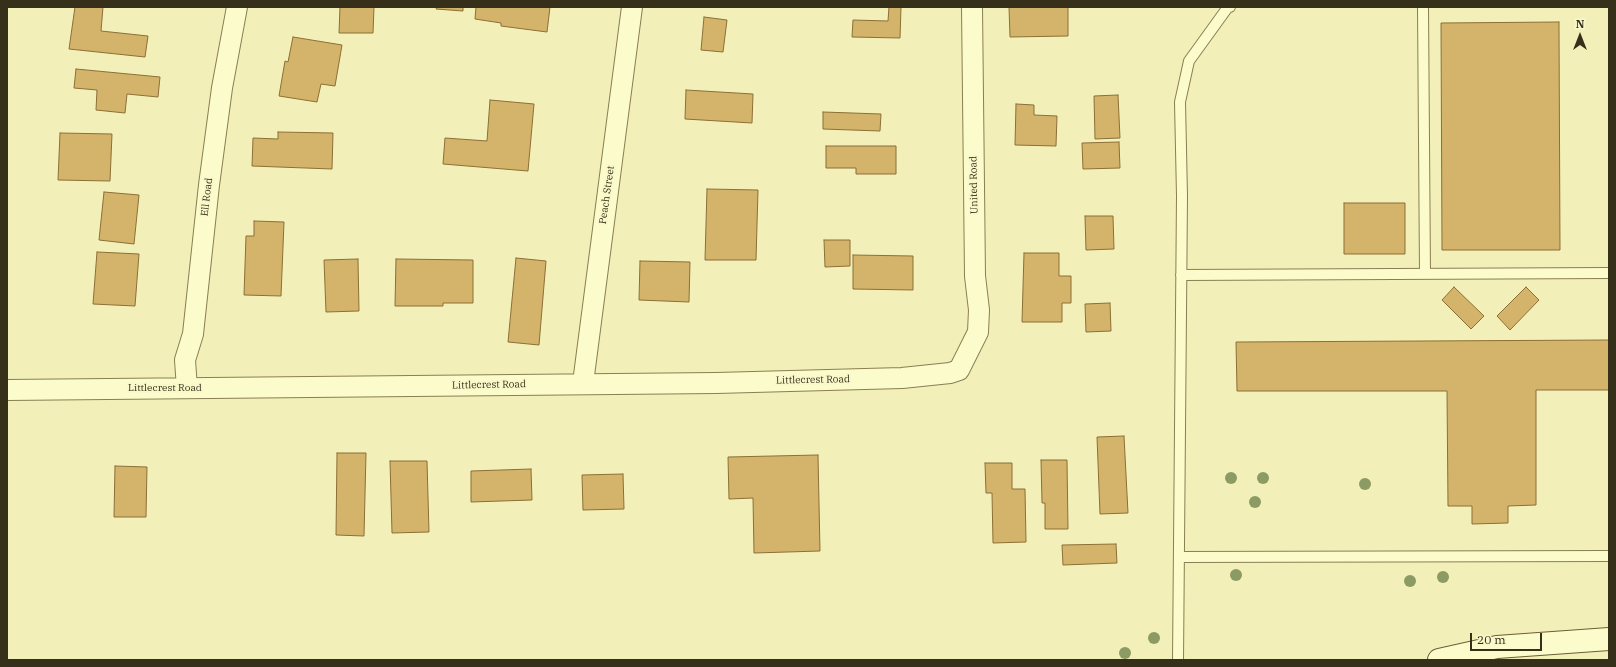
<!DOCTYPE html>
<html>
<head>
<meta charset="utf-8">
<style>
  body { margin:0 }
  #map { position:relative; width:1616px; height:667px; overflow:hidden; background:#f2f0b8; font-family:"IBM Plex Serif",serif }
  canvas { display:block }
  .frame { position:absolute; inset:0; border:8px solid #362f19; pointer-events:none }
  .north { position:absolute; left:1560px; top:16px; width:40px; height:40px; -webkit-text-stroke:3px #f9f8c9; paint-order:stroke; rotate:0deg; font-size:11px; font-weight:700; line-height:16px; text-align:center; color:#362f19 }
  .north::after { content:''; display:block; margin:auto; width:14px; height:18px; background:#362f19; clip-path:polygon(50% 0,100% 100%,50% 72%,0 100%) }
  .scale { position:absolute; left:1470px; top:633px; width:72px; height:18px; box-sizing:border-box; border:2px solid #362f19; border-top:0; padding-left:5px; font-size:12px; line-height:14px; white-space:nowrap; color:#362f19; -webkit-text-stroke:3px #f9f8c9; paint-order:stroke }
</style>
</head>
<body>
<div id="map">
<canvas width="1616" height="667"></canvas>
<div class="frame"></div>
<div class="north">N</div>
<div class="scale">20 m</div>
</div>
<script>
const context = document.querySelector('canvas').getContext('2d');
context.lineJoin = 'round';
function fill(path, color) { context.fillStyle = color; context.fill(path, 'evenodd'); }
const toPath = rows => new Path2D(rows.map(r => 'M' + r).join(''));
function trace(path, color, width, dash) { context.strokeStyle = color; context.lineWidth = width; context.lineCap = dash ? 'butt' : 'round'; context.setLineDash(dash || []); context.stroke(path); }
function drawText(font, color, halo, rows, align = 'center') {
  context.font = font + ' "IBM Plex Serif",serif'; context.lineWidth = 4; context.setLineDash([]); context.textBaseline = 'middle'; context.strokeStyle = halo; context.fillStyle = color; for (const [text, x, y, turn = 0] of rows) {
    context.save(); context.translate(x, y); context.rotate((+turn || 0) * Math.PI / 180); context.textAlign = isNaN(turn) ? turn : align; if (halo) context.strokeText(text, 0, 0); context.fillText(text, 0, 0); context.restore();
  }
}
const building = toPath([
  [75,7,103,7,101,31,148,36,145,57,69,49,75,7],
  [340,7,374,7,373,33,339,33,340,7],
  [437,7,463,7,463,11,436,9,437,7],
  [476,7,550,7,547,32,501,26,501,23,475,19,476,7],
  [889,7,901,7,900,38,852,37,853,20,888,21,889,7],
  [1009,7,1068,7,1068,36,1010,37,1009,7],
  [704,17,727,20,723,52,701,50,704,17],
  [1559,22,1560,250,1442,250,1441,23,1559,22],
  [293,37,342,45,335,86,321,84,317,102,279,96,285,61,288,62,293,37],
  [76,69,160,77,158,97,127,94,125,113,96,110,97,90,74,88,76,69],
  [686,90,753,94,752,123,685,119,686,90],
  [1118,95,1120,138,1095,139,1094,96,1118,95],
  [490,100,534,104,528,171,443,164,445,138,487,141,490,100],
  [1016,104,1034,105,1034,115,1057,116,1056,146,1015,145,1016,104],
  [823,112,881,114,880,131,823,129,823,112],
  [278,132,333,133,332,169,252,166,253,138,278,139,278,132],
  [60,133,112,134,110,181,58,180,60,133],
  [1119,142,1120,168,1083,169,1082,143,1119,142],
  [826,146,896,146,896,174,856,174,856,168,826,168,826,146],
  [707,189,758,190,756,260,705,260,707,189],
  [104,192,139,195,134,244,99,240,104,192],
  [1344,203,1405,203,1405,254,1344,254,1344,203],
  [1085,216,1113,216,1114,249,1086,250,1085,216],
  [254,221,284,222,281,296,244,295,246,236,254,236,254,221],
  [824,240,850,240,850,266,825,267,824,240],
  [97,252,139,254,135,306,93,304,97,252],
  [1024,253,1059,253,1059,276,1071,276,1071,303,1062,303,1062,322,1022,322,1024,253],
  [853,255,913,256,913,290,853,289,853,255],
  [516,258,546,261,539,345,508,342,516,258],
  [358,259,359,311,326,312,324,260,358,259],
  [396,259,473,260,473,303,443,303,443,306,395,306,396,259],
  [640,261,690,262,689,302,639,300,640,261],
  [1454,287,1484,316,1471,329,1442,300,1454,287],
  [1526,287,1539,300,1510,330,1497,316,1526,287],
  [1110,303,1111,331,1086,332,1085,304,1110,303],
  [1609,340,1609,390,1536,390,1536,505,1508,506,1508,523,1472,524,1472,506,1448,506,1447,391,1237,391,1236,342,1609,340],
  [1124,436,1128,513,1100,514,1097,437,1124,436],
  [337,453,366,453,364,536,336,535,337,453],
  [818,455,820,551,754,553,753,498,729,499,728,457,818,455],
  [1041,460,1067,460,1068,529,1045,529,1045,503,1042,503,1041,460],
  [390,461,427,461,429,532,392,533,390,461],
  [985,463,1012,463,1012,489,1025,489,1026,542,993,543,992,493,986,493,985,463],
  [115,466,147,467,146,517,114,517,115,466],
  [531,469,532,500,471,502,471,471,531,469],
  [623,474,624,509,583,510,582,475,623,474],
  [1116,544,1117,563,1063,565,1062,545,1116,544]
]);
const lane = toPath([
  [1423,7,1425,274],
  [1181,275,1609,273],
  [1179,557,1609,556],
  [1178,660,1182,196,1180,102,1189,61,1228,7,1230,7]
]);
const street = toPath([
  [583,383,632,7],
  [187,388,185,360,193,334,209,185,222,88,237,7],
  [7,390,716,383,902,378,950,373,959,370,978,332,979,310,975,276,972,7]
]);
const secondary = toPath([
  [1439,660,1497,647,1609,639]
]);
const trees = [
  [1231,478],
  [1263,478],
  [1365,484],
  [1255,502],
  [1236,575],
  [1443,577],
  [1410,581],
  [1154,638],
  [1125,653]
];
const streetNames = [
  ["United Road",974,185,-91],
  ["Peach Street",607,195,-82],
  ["Ell Road",207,197,-83],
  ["Littlecrest Road",813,380,-1],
  ["Littlecrest Road",489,385,-1],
  ["Littlecrest Road",165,388]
];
fill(building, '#d4b36a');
trace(building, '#8b6f36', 1);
trace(lane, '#897f52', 12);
trace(street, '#897f52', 22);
trace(secondary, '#6b5f36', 24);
trace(lane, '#fcfbcc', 10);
trace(street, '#fcfbcc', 20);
trace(secondary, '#fcfbcc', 22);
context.fillStyle = '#8c9b63';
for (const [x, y] of trees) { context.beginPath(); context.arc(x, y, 6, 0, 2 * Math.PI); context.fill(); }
drawText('10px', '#362f19', '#f9f8c9', streetNames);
</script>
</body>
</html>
